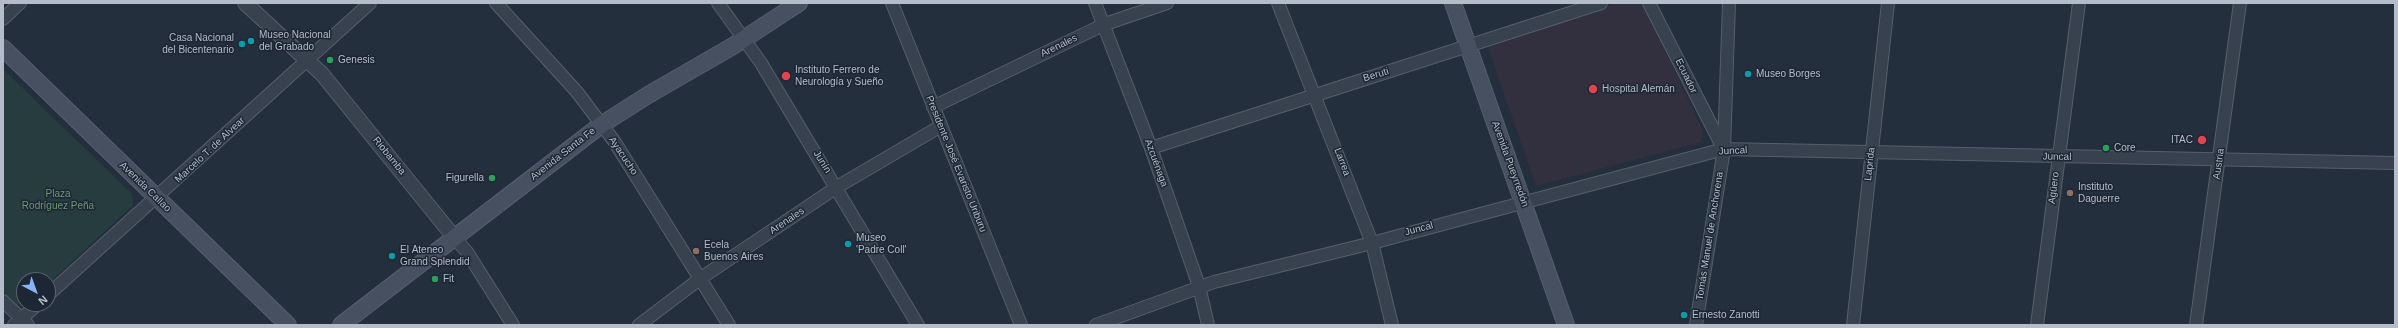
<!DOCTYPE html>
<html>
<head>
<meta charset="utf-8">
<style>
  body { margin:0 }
  #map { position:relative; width:2398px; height:328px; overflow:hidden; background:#242f3e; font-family:Helvetica,sans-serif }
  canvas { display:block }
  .frame { position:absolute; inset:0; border:4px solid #b4bcc9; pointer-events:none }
  .north { position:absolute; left:16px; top:272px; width:40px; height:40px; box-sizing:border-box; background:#1d2633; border:1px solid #59626f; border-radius:50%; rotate:139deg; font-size:11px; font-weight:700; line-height:16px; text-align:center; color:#b4bcc9 }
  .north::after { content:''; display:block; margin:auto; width:14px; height:18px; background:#8ab4f8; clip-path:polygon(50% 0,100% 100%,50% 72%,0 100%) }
</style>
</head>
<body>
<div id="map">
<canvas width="2398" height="328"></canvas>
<div class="frame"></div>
<div class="north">N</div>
</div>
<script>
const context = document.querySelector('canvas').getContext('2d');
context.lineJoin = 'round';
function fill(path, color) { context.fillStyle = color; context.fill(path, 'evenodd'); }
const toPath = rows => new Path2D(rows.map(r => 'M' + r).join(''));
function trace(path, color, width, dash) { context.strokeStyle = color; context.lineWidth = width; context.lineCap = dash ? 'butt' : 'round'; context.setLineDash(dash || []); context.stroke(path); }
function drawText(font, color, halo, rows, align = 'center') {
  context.font = font + ' Helvetica,sans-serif'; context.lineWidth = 3; context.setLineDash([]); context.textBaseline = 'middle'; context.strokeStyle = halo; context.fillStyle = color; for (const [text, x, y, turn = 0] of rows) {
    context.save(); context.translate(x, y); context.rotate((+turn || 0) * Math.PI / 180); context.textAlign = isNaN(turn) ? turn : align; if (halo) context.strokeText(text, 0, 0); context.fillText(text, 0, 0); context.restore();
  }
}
const medical = toPath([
  [1616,3,1642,3,1703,131,1701,142,1536,186,1488,47]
]);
const green = toPath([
  [3,69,132,194,133,205,48,284,48,280,24,280,24,304,27,304,25,306,17,304,3,291]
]);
const minor = toPath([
  [496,3,577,92,614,141,729,325],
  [718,3,761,63,918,325],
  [892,3,1021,325],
  [1095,3,1151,148,1199,286,1208,325],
  [1278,3,1372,243,1392,325],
  [1649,3,1723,148],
  [3,19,20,3],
  [933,107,1105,24,1167,3],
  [1151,148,1601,3],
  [454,237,467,252,513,325],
  [48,295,370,3],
  [3,301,28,325],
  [14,325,38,304],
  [639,325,701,278,837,187,941,126],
  [1096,325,1214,282,1372,243,1724,149,2395,163],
  [1696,325,1724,149,1729,3],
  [1853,325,1888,3],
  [2037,325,2079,3],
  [2196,325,2240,3]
]);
const tertiary = toPath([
  [245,3,322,74,454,237]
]);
const secondary = toPath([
  [1453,3,1566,325],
  [3,48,288,325],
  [341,325,601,125,648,95,733,46,799,3]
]);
const markers = [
  [251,41,4,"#0f9aa8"],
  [242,44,4,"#0f9aa8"],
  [330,60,4,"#2e9e5b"],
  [1748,74,4,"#0f9aa8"],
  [786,76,5,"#e0444e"],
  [1593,89,5,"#e0444e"],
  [2202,140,5,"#e0444e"],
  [2106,148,4,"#2e9e5b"],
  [492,178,4,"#2e9e5b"],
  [2070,193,4,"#8d6e63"],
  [848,244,4,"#0f9aa8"],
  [696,251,4,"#8d6e63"],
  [392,256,4,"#0f9aa8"],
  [435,279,4,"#2e9e5b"],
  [1684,315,4,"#0f9aa8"]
];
const poiNames = [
  ["Museo Nacional",259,35],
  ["del Grabado",259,47],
  ["Casa Nacional",234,38,"right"],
  ["del Bicentenario",234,50,"right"],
  ["Genesis",338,60],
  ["Instituto Ferrero de",795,70],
  ["Neurología y Sueño",795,82],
  ["Museo Borges",1756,74],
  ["Hospital Alemán",1602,89],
  ["ITAC",2193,140,"right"],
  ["Core",2114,148],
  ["Figurella",484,178,"right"],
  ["Instituto",2078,187],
  ["Daguerre",2078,199],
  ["Museo",856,238],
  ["'Padre Coll'",856,250],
  ["Ecela",704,245],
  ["Buenos Aires",704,257],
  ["El Ateneo",400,250],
  ["Grand Splendid",400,262],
  ["Fit",443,279],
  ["Ernesto Zanotti",1692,315]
];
const streetNames = [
  ["Arenales",1059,46,-26],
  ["Beruti",1376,75,-17],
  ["Ecuador",1686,76,64],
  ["Marcelo T. de Alvear",210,150,-43],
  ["Juncal",1733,151,-3],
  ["Avenida Santa Fe",563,154,-38],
  ["Riobamba",389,156,51],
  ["Ayacucho",623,156,56],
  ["Juncal",2057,157,1],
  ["Junín",822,162,58],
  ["Larrea",1342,162,69],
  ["Azcuénaga",1156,163,70],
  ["Presidente José Evaristo Uriburu",956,164,68],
  ["Avenida Pueyrredón",1510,164,70],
  ["Laprida",1870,164,-84],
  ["Austria",2219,164,-82],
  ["Avenida Callao",145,187,44],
  ["Agüero",2054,188,-83],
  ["Arenales",787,221,-34],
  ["Juncal",1419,229,-15],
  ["Tomás Manuel de Anchorena",1710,236,-81]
];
const parkNames = [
  ["Plaza",58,194],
  ["Rodríguez Peña",58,206]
];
fill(medical, '#32303f');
fill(green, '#263c3f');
trace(minor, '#565f6c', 14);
trace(tertiary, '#565f6c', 16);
trace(secondary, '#565f6c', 18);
trace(minor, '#38414e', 12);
trace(tertiary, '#38414e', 14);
trace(secondary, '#465061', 16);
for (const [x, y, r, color] of markers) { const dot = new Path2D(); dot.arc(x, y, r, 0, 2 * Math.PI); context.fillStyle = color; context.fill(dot); trace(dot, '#1d2633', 1.5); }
drawText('10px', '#b4bcc9', '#1d2633', poiNames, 'left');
drawText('10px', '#b4bcc9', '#1d2633', streetNames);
drawText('10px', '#6b9a76', '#1d2633', parkNames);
</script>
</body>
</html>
